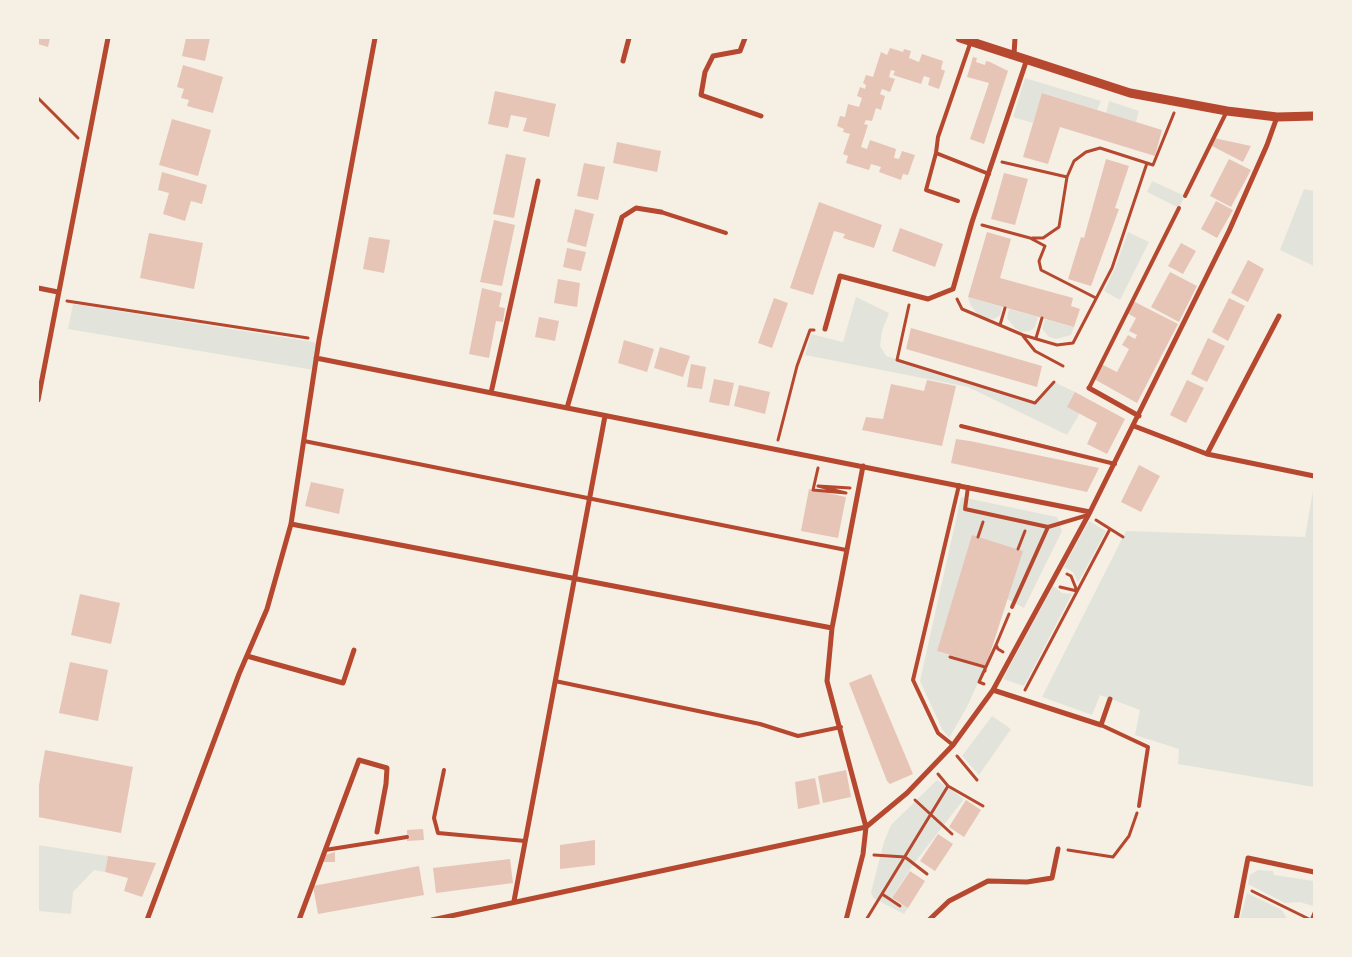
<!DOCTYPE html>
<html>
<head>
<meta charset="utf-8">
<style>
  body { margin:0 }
  #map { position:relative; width:1352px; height:957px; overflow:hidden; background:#f6efe4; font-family:"Nunito Sans",sans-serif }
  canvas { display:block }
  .frame { position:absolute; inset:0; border:39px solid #f6efe4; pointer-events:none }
</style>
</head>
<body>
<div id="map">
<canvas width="1352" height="957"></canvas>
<div class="frame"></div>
</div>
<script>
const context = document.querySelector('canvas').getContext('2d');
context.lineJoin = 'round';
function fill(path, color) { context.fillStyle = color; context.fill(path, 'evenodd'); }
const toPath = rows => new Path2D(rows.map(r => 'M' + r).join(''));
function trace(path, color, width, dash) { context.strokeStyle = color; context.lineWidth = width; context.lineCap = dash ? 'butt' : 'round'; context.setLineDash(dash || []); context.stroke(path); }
const green = toPath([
  [1025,78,1101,101,1097,110,1043,93,1033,123,1013,117],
  [1109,101,1139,111,1136,122,1106,113],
  [1152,181,1185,196,1179,208,1147,192],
  [1304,189,1314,191,1314,266,1280,250],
  [1128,232,1149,242,1120,300,1104,291,1115,268],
  [856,297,889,313,882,331,880,346,886,356,1035,403,1054,382,1075,392,1080,413,1067,435,968,387,805,355,811,334,843,342],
  [968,297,1002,307,1000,315,994,319,980,317,971,306],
  [73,304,319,343,314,370,68,329],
  [1009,309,1038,317,1035,327,1030,331,1021,332,1015,328,1007,318],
  [1045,319,1074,327,1071,335,1056,339,1049,337,1042,329],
  [1314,485,1314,787,1178,764,1179,749,1135,735,1140,710,1100,695,1092,715,1042,697,1126,531,1305,537],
  [961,497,1057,517,1062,531,1024,608,1007,599,954,596,937,651,985,667,967,707,949,738,942,729,920,681],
  [1089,521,1106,531,1078,583,1073,572,1064,567],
  [1053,586,1062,593,1072,594,1024,686,1003,679],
  [992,716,1011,729,979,775,962,756],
  [937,780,964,799,912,866,890,901,900,907,902,904,908,908,904,914,873,898,871,892,884,842,891,825],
  [38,845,108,856,105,872,94,870,73,892,71,914,38,911],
  [1258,870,1273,871,1274,875,1314,881,1313,906,1300,902,1285,903,1248,884,1250,875],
  [1247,893,1282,910,1287,919,1240,919]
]);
const building = toPath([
  [38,38,50,38,48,47,38,44],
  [186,38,210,38,205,61,182,56],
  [890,48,903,52,904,49,911,51,909,58,919,62,922,54,943,61,941,69,945,71,939,89,928,85,930,78,924,76,921,84,893,75,895,71,891,70,889,77,895,79,890,92,882,89,880,94,885,96,881,110,876,108,872,121,866,120,864,124,868,125,861,147,867,149,870,140,896,149,894,158,899,159,902,151,915,155,908,175,903,174,901,180,879,172,881,167,871,164,869,170,846,163,848,156,843,154,850,134,843,132,844,129,837,126,840,116,845,117,848,104,859,107,862,98,857,96,860,87,865,89,866,85,863,83,866,75,873,77,881,52,887,55],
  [973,57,977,58,976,62,985,65,986,61,990,62,1008,71,984,144,970,139,989,83,967,77],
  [183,65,223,77,213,113,187,106,189,100,181,98,184,89,177,87],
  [495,91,556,104,549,137,523,131,527,118,511,115,508,128,488,124],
  [1042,93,1162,130,1155,156,1060,127,1048,164,1023,157],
  [172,119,211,130,198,176,159,165],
  [1214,138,1251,146,1243,162,1210,145],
  [617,142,661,151,657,172,613,163],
  [506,154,526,158,514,218,493,214],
  [1106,159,1129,166,1115,208,1119,209,1091,286,1068,279,1081,237,1084,238],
  [1229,159,1251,170,1231,207,1210,196],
  [584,163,605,167,598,200,577,196],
  [162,172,207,185,202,204,191,201,185,221,163,214,169,193,158,190],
  [1004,173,1028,179,1015,225,991,219],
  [1216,201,1233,210,1217,238,1201,229],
  [819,202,882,225,874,248,843,238,845,234,834,231,813,295,790,288],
  [575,209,594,214,586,247,567,242],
  [494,220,515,225,502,286,480,282],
  [900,228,943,244,935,267,892,251],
  [987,232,1011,239,1000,278,1073,298,1071,306,1080,309,1074,327,968,297],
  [149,233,203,243,194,289,140,278],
  [369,237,390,240,384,273,363,269],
  [1181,243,1196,251,1183,274,1168,266],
  [567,248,586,252,581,271,563,267],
  [1248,260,1264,269,1248,302,1231,293],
  [1170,272,1197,286,1179,322,1151,307],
  [558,279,580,283,577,307,554,303],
  [482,288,502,293,499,307,505,308,503,322,496,321,489,358,469,354],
  [774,298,788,303,772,348,758,343],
  [1229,298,1245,306,1228,341,1212,332],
  [1133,301,1178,324,1137,403,1094,379,1101,364,1117,372,1129,349,1122,345,1128,335,1135,339,1137,335,1129,331,1136,318,1127,313],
  [539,317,559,321,555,341,535,337],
  [911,328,1042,366,1037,387,906,349],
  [1208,338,1225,346,1207,382,1191,374],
  [624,340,654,349,647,372,618,363],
  [660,347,690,356,683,377,654,368],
  [691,364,706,367,702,389,687,387],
  [714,379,734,383,729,406,709,402],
  [927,380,956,386,942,446,862,430,866,417,883,419,891,384,924,391],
  [1187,380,1204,388,1186,423,1170,415],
  [739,385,770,392,765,414,734,406],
  [1075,392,1125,419,1107,454,1087,444,1097,423,1067,407],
  [956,439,970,441,1099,468,1087,492,951,463],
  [1139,465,1160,476,1141,512,1121,502],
  [311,482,344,489,339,514,305,506],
  [809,489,846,497,838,538,801,531],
  [972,535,1023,551,986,666,937,651],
  [80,594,120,603,111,644,71,635],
  [70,662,108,670,98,721,59,713],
  [871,674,913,774,890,784,887,781,849,683],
  [45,750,133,767,121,833,38,817,38,791],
  [846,770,851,797,823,803,818,776],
  [815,778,820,804,798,809,795,782],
  [966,800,981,810,964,837,949,827],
  [423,829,424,840,407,841,407,830],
  [938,834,953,844,935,871,920,861],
  [595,840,595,865,560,869,560,845],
  [335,852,335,862,322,862,325,855],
  [108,856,156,863,142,897,124,891,128,878,105,872],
  [510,859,513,883,436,893,433,868],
  [419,866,424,895,318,914,313,886],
  [910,871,925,881,908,908,892,898]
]);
const path = toPath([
  [38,98,78,138],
  [1002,162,1067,177,1074,161,1086,152,1100,148,1153,165,1174,113],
  [982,225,1030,238,1045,246,1039,261,1041,270,1096,298],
  [1032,238,1043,238,1059,227,1067,177],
  [957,299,962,309,1023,335,1057,345,1073,343,1112,268,1147,163],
  [67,301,308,338],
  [909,305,897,360,1035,403,1054,382],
  [1000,325,1005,308],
  [1023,336,1035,351,1063,366],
  [1036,338,1042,318],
  [778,440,797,366,810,330,814,330],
  [818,468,813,490,846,493,818,486,850,488],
  [1096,520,1123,537],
  [978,537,983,522],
  [1018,549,1025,531],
  [1060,587,1077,591,1071,576,1067,574],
  [1003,652,998,649,996,645,1009,614],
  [950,657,985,667,985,671],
  [984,684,979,682,996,645],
  [1025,690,1110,529],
  [957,756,977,780],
  [938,774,948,786,983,806],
  [915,800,952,834],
  [1068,850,1113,857,1129,836,1137,813],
  [874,855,905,857,927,874],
  [1252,891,1311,920],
  [882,894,900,906],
  [866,920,948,786],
  [1311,920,1314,913]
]);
const service = toPath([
  [936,153,938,137,971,41],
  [1185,196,1227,111],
  [958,201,926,190,936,153,989,174],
  [661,212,726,233],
  [1089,388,1179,208],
  [961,426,1115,464],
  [304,441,846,550],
  [968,487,965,509,1048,527],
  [1012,607,1048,527,1088,515],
  [555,681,760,724,798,736,841,727],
  [1101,725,1148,747,1139,806],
  [953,745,938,733,913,680,959,485],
  [444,770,434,818,438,833,525,841],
  [325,850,407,837]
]);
const minor = toPath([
  [745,38,740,51,713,56,705,72,701,95,761,116],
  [1014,54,1015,38],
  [623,61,629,38],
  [38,288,58,292],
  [825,329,840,276,928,299,953,289,972,222,1027,59],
  [316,358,1090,512],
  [1089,388,1139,416],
  [491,393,538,181],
  [38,400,108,38],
  [567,408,622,217,636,208,661,212],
  [1134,426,1207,454,1314,476],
  [1207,454,1279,316],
  [291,524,832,628],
  [247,656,343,683,354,650],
  [993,690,1101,725,1110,699],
  [514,901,605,416],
  [147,920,239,674,267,609,291,524,319,340,375,38],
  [299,920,359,760,387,768,386,784,377,832],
  [432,920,866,827,907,793,953,745,993,690,1090,512,1229,231,1267,145,1277,117],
  [846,920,863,854,866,827,827,681,832,628,863,466],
  [929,920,949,901,988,881,1027,882,1052,878,1058,849],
  [1236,920,1248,858,1314,872]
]);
const tertiary = toPath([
  [960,38,1130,93,1227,111,1277,117,1314,116]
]);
fill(green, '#e2e4dc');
fill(building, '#e6c5b7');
trace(path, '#b5482f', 3);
trace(service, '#b5482f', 4);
trace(minor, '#b5482f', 5);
trace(tertiary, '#b5482f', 9);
</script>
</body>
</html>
